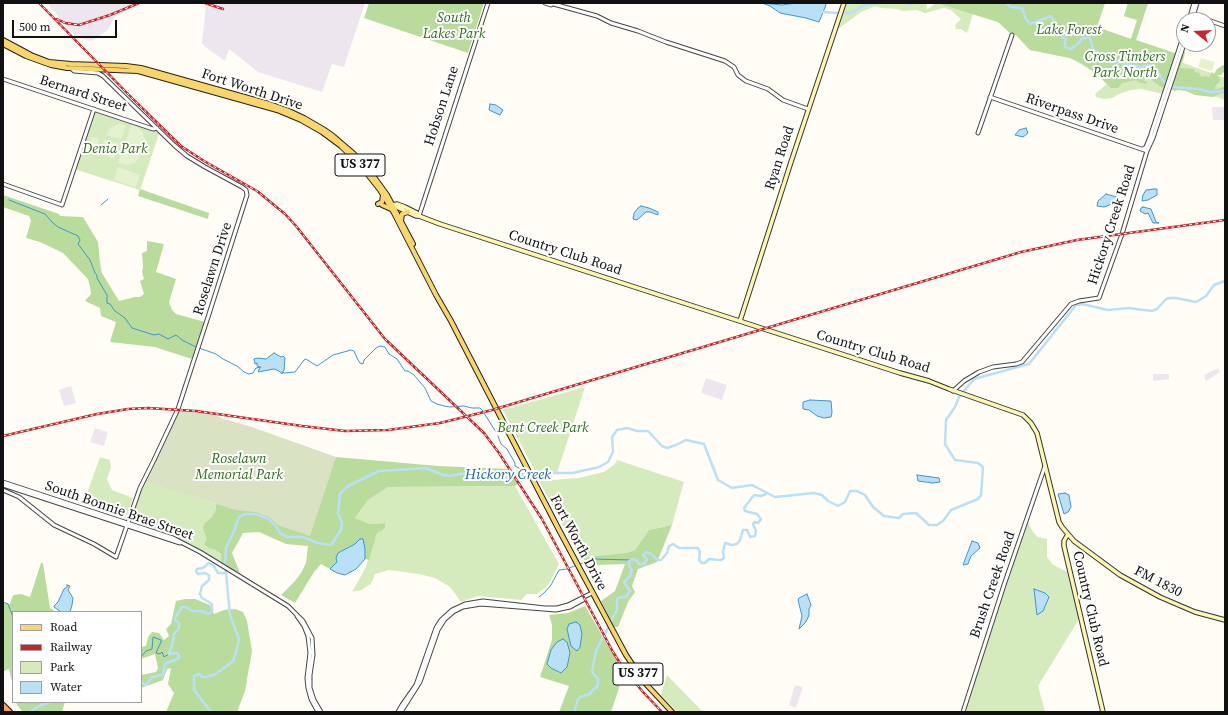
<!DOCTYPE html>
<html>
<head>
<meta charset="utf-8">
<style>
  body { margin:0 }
  #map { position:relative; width:1228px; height:715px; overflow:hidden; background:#fffdf5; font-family:"Source Serif 4",serif }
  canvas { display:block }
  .frame { position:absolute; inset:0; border:4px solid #111; pointer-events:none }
  .legend { position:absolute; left:12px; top:611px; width:130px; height:92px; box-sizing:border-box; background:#fff; border:1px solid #a0a0a0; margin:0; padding:5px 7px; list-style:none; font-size:12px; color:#111 }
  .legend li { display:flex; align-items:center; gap:8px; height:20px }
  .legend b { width:20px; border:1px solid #a0a0a0 }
  .north { position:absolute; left:1176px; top:12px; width:40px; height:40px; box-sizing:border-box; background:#fff; border:1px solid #a0a0a0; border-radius:50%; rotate:288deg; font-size:11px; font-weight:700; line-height:16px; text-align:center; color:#111 }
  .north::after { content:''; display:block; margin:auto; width:14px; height:18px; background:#c4262e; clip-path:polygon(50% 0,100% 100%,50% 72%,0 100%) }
  .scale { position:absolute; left:12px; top:20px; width:105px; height:18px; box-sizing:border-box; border:2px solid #111; border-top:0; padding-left:5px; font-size:12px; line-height:14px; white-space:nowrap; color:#111; -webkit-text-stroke:3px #fff; paint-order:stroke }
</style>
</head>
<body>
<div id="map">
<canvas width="1228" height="715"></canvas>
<div class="frame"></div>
<ul class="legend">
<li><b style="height:5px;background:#f9d66b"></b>Road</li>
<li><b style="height:5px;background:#c4262e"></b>Railway</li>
<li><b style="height:11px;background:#d5ebbd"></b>Park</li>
<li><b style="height:11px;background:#b9e0f7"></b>Water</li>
</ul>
<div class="north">N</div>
<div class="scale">500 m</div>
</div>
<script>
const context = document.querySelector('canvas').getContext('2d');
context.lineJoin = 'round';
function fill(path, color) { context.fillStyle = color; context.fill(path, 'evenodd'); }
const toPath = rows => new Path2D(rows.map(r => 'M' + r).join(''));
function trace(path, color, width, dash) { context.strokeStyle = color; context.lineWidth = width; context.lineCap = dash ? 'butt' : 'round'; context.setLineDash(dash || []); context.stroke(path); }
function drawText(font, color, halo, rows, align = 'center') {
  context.font = font + ' "Source Serif 4",serif'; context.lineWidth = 4; context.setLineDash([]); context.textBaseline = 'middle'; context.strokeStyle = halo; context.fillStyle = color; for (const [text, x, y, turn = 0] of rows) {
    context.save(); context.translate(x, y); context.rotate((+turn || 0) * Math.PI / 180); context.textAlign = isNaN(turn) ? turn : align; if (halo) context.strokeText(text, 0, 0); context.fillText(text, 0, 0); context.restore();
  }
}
const industrial = toPath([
  [47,3,143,3,135,5,121,14,115,16,107,31,91,41,76,37],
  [205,3,365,3,344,67,332,64,322,92,258,72,229,49,225,61,204,46,202,43,206,4],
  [1212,107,1225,107,1225,120,1213,120],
  [1218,368,1220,372,1206,381,1204,375],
  [1169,374,1169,379,1153,381,1153,374],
  [706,378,727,385,722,400,701,393],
  [71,386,76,403,64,406,59,390],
  [95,428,108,432,104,446,90,442],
  [795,685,803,687,796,708,789,705]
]);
const green = toPath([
  [845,3,926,3,927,9,931,7,935,3,1022,3,1131,39,1137,20,1124,16,1128,3,1148,3,1136,40,1175,53,1163,94,1141,89,1131,90,1119,94,1112,98,1104,99,1096,97,1095,94,1107,84,1091,70,1070,58,1030,50,1015,34,1010,33,998,22,973,14,967,33,961,29,955,29,956,27,955,25,961,19,951,10,944,8,925,13,917,10,903,11,896,9,882,8,875,6,861,12,838,29,837,28],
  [1175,60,1225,78,1225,100,1168,80],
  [94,109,160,131,140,190,74,169],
  [585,387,557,473,536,473,503,410],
  [100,457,110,460,111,467,107,479,112,490,133,498,126,519,84,502],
  [617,460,684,482,672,525,649,530,635,550,626,553,594,556,581,559,539,481,578,478,604,472,615,464],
  [144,481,236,510,221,564,176,538,131,520],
  [515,486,559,564,549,584,537,594,527,594,521,600,478,596,461,602,450,587,435,578,419,574,389,570,375,574,371,584,361,590,352,592,365,569,377,533,385,523,370,524,355,518,368,500,388,487],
  [1028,522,1033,532,1038,537,1047,539,1047,557,1052,564,1067,572,1079,619,1038,686,1045,712,963,712],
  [667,675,703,712,677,712,661,695]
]);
const forest = toPath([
  [369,3,484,3,468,53,364,18],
  [937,3,1105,3,1097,27,1131,39,1137,20,1124,16,1128,3,1148,3,1136,40,1180,55,1182,56,1183,50,1184,50,1185,52,1184,57,1180,68,1194,69,1195,72,1199,73,1201,77,1206,76,1209,77,1212,72,1214,74,1217,69,1223,65,1225,66,1225,71,1221,75,1217,75,1220,79,1219,83,1217,84,1214,89,1218,89,1225,86,1225,94,1221,93,1213,97,1195,95,1186,91,1178,90,1175,91,1168,88,1161,87,1153,81,1152,75,1148,73,1143,80,1147,82,1146,84,1138,82,1136,80,1122,83,1118,88,1111,88,1099,76,1081,63,1070,58,1030,50,1015,34,1010,33,998,22],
  [140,189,209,213,208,219,138,196],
  [3,195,59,214,60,216,83,217,98,242,100,263,102,273,119,301,135,297,140,297,144,294,140,281,144,279,142,272,143,267,142,253,147,251,147,241,164,244,156,272,176,279,169,302,172,310,176,314,205,322,192,359,155,347,110,342,116,322,101,316,100,308,85,301,91,294,90,287,88,279,63,253,40,242,26,238,31,221,29,216,3,207],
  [336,457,438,466,509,469,518,484,515,486,388,487,368,500,355,518,370,524,385,523,385,528,377,533,369,560,365,559,365,549,360,539,355,544,338,553,337,562,330,569,321,564,314,572,295,603,281,595,295,581,301,573,306,563,308,546,286,544,259,532,243,533,232,553,240,573,221,564,221,554,216,550,209,548,204,544,207,539,203,528,205,523,212,517,216,510,216,502,322,459],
  [672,525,657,562,638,569,632,586,635,592,628,602,618,627,614,627,601,601,615,591,625,564,597,565,586,567,581,559,594,556,626,553,635,550,649,530],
  [41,563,43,563,50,608,56,612,13,612,13,686,9,669,4,671,3,673,3,602,10,604,13,595,21,594,30,597],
  [185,599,195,599,210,605,214,614,224,610,235,609,243,612,247,621,252,651,245,691,237,712,166,712,174,693,168,684,171,668,167,669,163,680,141,688,141,675,156,672,158,668,155,654,141,659,141,647,146,646,148,637,152,632,159,633,164,640,169,636,166,629,171,624,176,601],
  [585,606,624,673,611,712,559,712,569,686,540,677,552,640,552,625,549,615,568,613],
  [16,702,65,702,62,712,23,712,17,705]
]);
const cemetery = toPath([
  [178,409,211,413,221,418,252,427,336,457,310,536,278,525,269,517,256,512,236,510,143,481]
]);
const pitch = toPath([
  [1201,58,1215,62,1212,71,1198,67],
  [120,124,126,125,121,139,106,135,111,127],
  [131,125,138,127,143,133,145,140,142,147,126,141],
  [92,137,99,139,96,149,89,147],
  [104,139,119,144,114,159,110,158,104,152,103,144],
  [123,147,125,146,141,152,136,162,128,165,118,163],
  [118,167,140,175,136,187,114,180]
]);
const water = toPath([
  [762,3,782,5,796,3,825,3,826,5,819,22,806,18,780,13,770,6,762,3],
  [490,104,496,105,503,110,500,115,489,110,490,104],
  [1026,128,1028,133,1023,137,1015,135,1019,130,1026,128],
  [1154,189,1157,189,1157,195,1148,200,1142,201,1143,195,1146,190,1154,189],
  [1106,194,1117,197,1118,198,1117,202,1104,207,1097,206,1098,201,1106,194],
  [641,206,649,208,658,212,658,215,650,212,646,212,637,220,633,219,634,213,638,208,641,206],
  [1143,207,1151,209,1156,222,1159,223,1153,223,1148,213,1145,214,1140,211,1141,208,1143,207],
  [274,353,281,357,283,356,285,358,284,370,282,374,279,371,274,369,258,372,260,367,257,366,257,363,255,364,254,359,258,358,266,359,274,353],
  [810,400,831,401,832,412,831,417,824,418,817,416,809,410,803,409,803,402,810,400],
  [917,475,939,478,940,482,933,483,918,481,917,475],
  [1065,493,1069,495,1071,507,1068,512,1064,514,1058,494,1065,493],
  [360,539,363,539,365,549,365,559,356,569,345,575,337,573,330,569,337,562,336,558,338,553,355,544,360,539],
  [972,541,978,543,980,548,971,556,968,564,963,565,972,541],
  [67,585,70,586,68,590,73,598,72,605,70,612,61,612,54,607,54,606,58,602,64,589,67,587,67,585],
  [1034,589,1045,593,1049,597,1043,611,1037,615,1034,589],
  [807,594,811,605,809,609,809,615,806,622,799,629,802,616,798,600,799,598,807,594],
  [576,622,580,625,582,634,580,647,577,651,571,646,567,629,569,624,576,622],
  [563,639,567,642,570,653,567,667,561,673,551,668,547,664,551,650,557,642,563,639]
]);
const stream = toPath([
  [9,200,45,214,52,222,58,227,78,236,80,240,78,244,90,260,95,273,97,275,97,278,107,295,107,303,110,304,115,311,125,318,132,328,154,335,159,334,168,339,176,335,182,340,196,347],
  [101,205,108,199],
  [199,348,216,354,223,359,237,366,244,372,249,374,253,373,256,368,261,367],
  [282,372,284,373,295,372,304,360,306,359,317,366,333,355,351,350,354,351,358,360,360,363,363,364,364,360,376,348,380,346,385,347,389,354,397,359,405,371,408,371,414,375,425,388,431,401,437,404,444,406,450,407,464,406,472,408,480,408,483,411],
  [484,413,496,432],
  [498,436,501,444,507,449,515,463,515,466,519,468,523,475],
  [580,564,594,559,630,560],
  [539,597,544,593,551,585,559,570,567,569,577,565],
  [3,602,8,604,13,617],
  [141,657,146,651,152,649,153,637,161,640,161,642,156,653,160,654,162,652,164,657,169,654]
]);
const river = toPath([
  [907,3,911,4,913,3],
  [997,3,1000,3],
  [1006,3,1011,7,1022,8,1026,19,1030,24,1051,16,1062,37,1065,38,1065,47,1071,49,1080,42,1082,38,1090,38,1093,49,1110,61,1141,67,1150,65,1159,73,1163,81,1174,87,1199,89,1209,92,1225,91],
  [822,12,838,13],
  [844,13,851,13,866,4,878,3],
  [141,682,146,685,152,677,162,675,163,674,165,664,179,658,179,656,177,653,169,654,173,642,174,634,179,628,179,623,175,620,175,618,182,607,186,607,192,611,201,611,206,613,209,614,212,611,212,604,202,598,200,594,202,586,209,580,209,575,205,573,198,574,196,571,197,569,203,568,209,563,213,565,218,573,226,573],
  [30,712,39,706,50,702],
  [211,712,194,690,194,676,199,674,202,677,207,677,216,674,233,661,237,649,239,639,230,615,225,563,226,548,234,531,239,517,245,514,255,514,267,518,275,525,281,534,288,537,302,537,318,543,331,545,341,530,342,523,338,513,340,494,348,486,379,471,426,468,443,475,450,476,472,472,506,477,544,473,573,473,599,467,608,462,613,452,612,437,617,430,627,428,637,431,648,431,662,446,667,448,676,445,686,440,704,444,718,480,732,488,752,485,775,497,814,493,822,495,828,501,838,506,845,502,850,491,857,491,865,495,873,507,884,516,899,518,903,514,916,513,929,525,937,525,943,521,951,510,978,499,981,495,983,467,978,463,955,460,945,444,946,420,955,407,959,397,974,379,1029,364,1076,305,1082,304,1108,310,1128,308,1152,311,1157,309,1166,299,1170,298,1176,298,1196,302,1206,296,1214,285,1225,281],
  [575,712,575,709,578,699,580,697,590,694,593,689,597,687,598,684,598,679,592,672,596,651,615,614,617,610,617,599,621,597,626,597,630,591,624,582,630,576,632,570,629,566,629,561,633,559,636,560,639,564,644,564,647,559,643,555,646,552,651,554,658,560,661,560,667,553,669,546,673,544,679,548,698,548,700,552,699,560,702,563,705,563,709,559,721,560,724,558,723,552,725,543,732,545,737,544,740,540,743,530,747,530,750,537,755,536,756,531,753,524,755,522,758,523,761,519,757,514,745,511,744,508,754,495,761,496,766,494]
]);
const tertiary = toPath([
  [545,3,551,5],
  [550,3,597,16,611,23,638,31,666,42,725,61,734,67,738,75,746,81,768,89,783,100,808,109],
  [1192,15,1207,20],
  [1189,20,1194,3],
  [1192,20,1197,3],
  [1208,20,1225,26],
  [3,79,153,129,157,128],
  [990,97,1147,151],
  [978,133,1012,35],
  [1150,141,1151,134,1184,34],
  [1143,149,1146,147,1150,137],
  [3,184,62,205,94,109],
  [419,216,488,3],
  [953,391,964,381,979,372,993,367,1016,364,1022,362,1071,304,1079,301,1099,298,1122,234,1147,151,1153,138,1184,44],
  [3,482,173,538,200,552,288,606,303,621,312,638,313,655,310,675,310,688,314,700,321,712],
  [3,485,180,543],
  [3,490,19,497,54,525,94,544,116,557,140,488,154,460,178,409,209,314,247,195,246,190,242,187,205,167,187,156,174,145,103,76,98,73,74,71,71,68],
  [297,616,304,626,308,636,310,653,307,678,308,688,311,699,318,712],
  [398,712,402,705,416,685,436,628,441,620,452,610,465,604,483,601,545,608,557,608,568,605,592,593],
  [401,712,420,682,438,630,445,619,453,612,463,607,481,604,556,610,570,607,583,600],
  [963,712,1004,585,1045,466]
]);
const secondary = toPath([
  [392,205,416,216,419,216,440,224,900,373,929,381,949,389,1023,415,1031,423,1037,433,1059,522,1062,527,1074,541,1120,575,1160,597,1195,612,1225,620],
  [392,205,397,204,405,207,417,213,419,216],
  [740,321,791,162,844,3],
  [1068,534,1064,541,1064,546,1103,712]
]);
const primary = toPath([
  [3,40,31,55,49,62,71,64,126,66,141,68,266,103,289,111,304,118,323,129,333,136,354,154,366,166,387,195,413,244],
  [3,44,26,56,51,65,67,68,138,71,277,110,301,120,322,132,341,146,362,167,380,190,394,213,436,295,451,321,558,528,626,655,645,683,672,712],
  [378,204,382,202,383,195],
  [382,205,391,209],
  [401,221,402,214,408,212]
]);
const motorway = toPath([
  [3,706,9,712]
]);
const rail = toPath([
  [39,3,130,96,181,146,204,161,257,191,285,214,296,226,385,339,484,433,499,453,542,519,613,652,623,668,643,692,662,712],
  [205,3,223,9],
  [57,19,65,23,79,25,110,15,139,3],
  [3,436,97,414,128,409,148,408,196,411,302,426,345,431,388,430,440,423,492,410,1021,252,1077,240,1225,220]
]);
const shields = [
  [360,165,50],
  [638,674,50]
];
const shieldNames = [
  ["US 377",360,165],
  ["US 377",638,674]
];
const parkNames = [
  ["South",454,18],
  ["Lakes Park",454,34],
  ["Lake Forest",1069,30],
  ["Cross Timbers",1125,57],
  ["Park North",1125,73],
  ["Denia Park",115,149],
  ["Bent Creek Park",543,428],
  ["Roselawn",239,459],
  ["Memorial Park",239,475]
];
const streetNames = [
  ["Fort Worth Drive",252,90,18],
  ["Bernard Street",83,94,18],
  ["Hobson Lane",442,106,-72],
  ["Riverpass Drive",1072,114,19],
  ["Ryan Road",780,158,-72],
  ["Hickory Creek Road",1112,225,-72],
  ["Country Club Road",565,253,18],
  ["Roselawn Drive",213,269,-72],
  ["Country Club Road",873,352,17],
  ["South Bonnie Brae Street",119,511,19],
  ["Fort Worth Drive",578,543,62],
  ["FM 1830",1158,582,27],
  ["Brush Creek Road",993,585,-71],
  ["Country Club Road",1090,609,77]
];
const waterNames = [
  ["Hickory Creek",508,475]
];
fill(industrial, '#eee6ef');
fill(green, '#d5ebbd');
fill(forest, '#b9dc9c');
fill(cemetery, '#d9e3c4');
fill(pitch, '#e6f2cf');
fill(water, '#b9e0f7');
trace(water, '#3f96cf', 1);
trace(stream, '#3f96cf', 1);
trace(river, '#b9e0f7', 2.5);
trace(tertiary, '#444', 5);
trace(secondary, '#333', 5.5);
trace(primary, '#222', 6);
trace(motorway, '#222', 8);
trace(tertiary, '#fff', 3);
trace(secondary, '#fff6b0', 3.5);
trace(primary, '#f9d66b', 4);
trace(motorway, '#f5a25d', 5.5);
trace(rail, '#c4262e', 2.5);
trace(rail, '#fff', 1, [3]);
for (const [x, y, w] of shields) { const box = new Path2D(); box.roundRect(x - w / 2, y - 11, w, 22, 3); context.fillStyle = '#fff'; context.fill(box); trace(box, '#111', 1); }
drawText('bold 13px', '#111', null, shieldNames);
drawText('italic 14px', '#2f6b1f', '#fff', parkNames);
drawText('14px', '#111', '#fff', streetNames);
drawText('italic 15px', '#1768a6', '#fff', waterNames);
</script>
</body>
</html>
